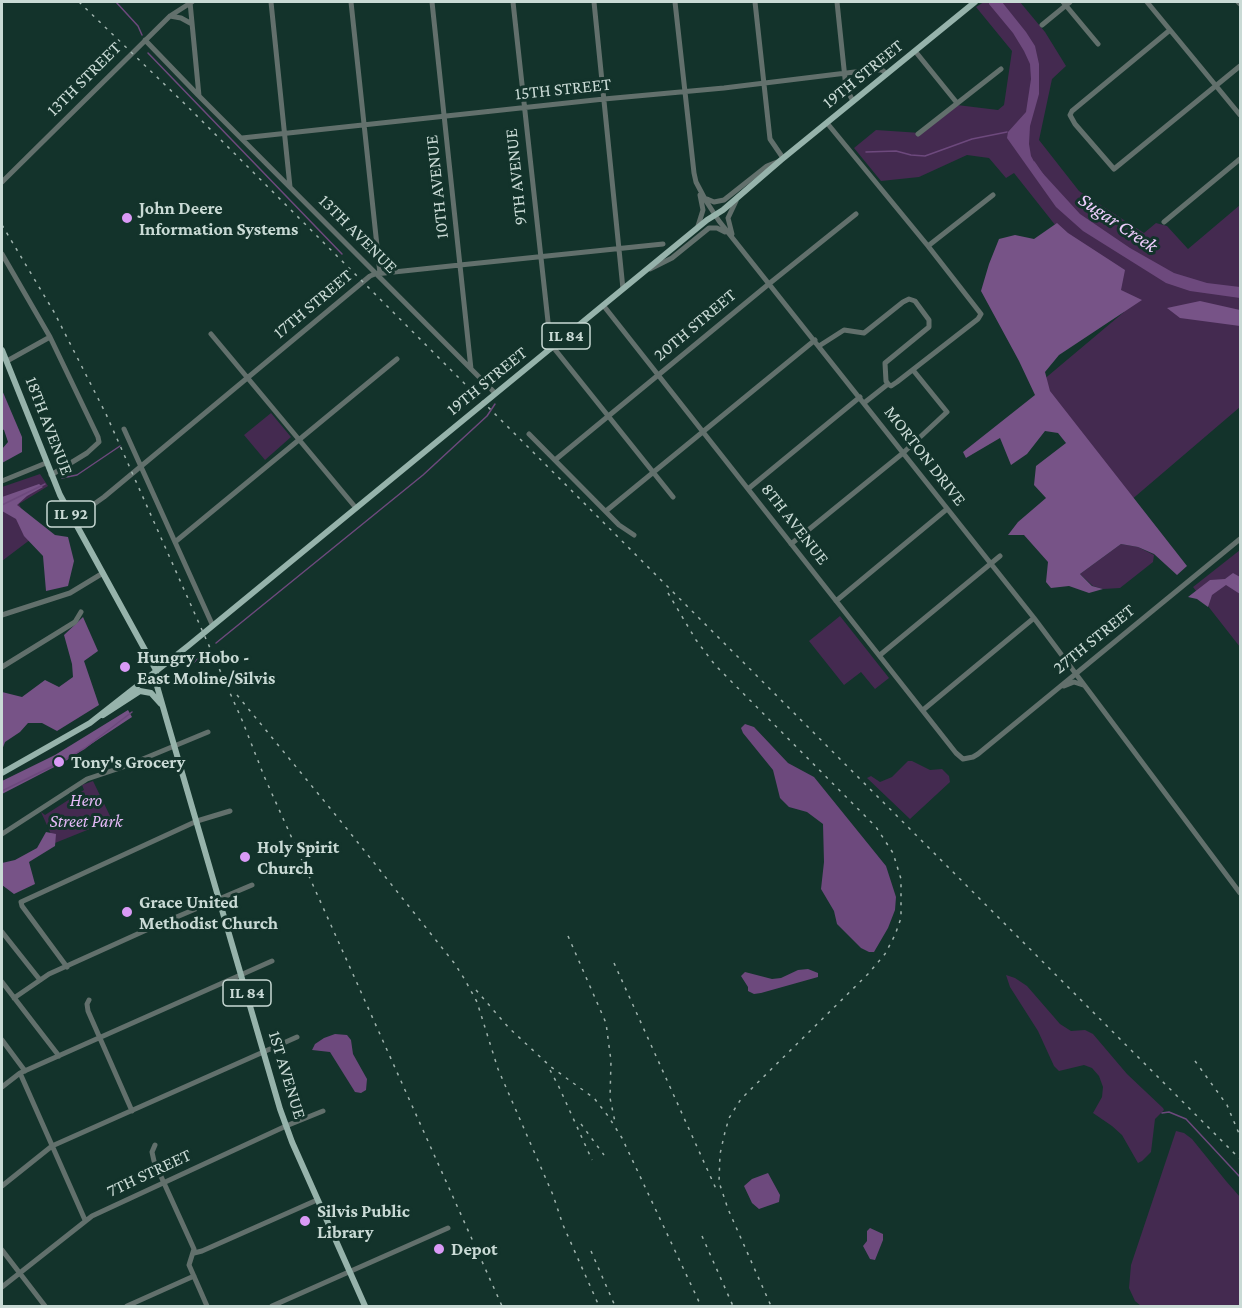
<!DOCTYPE html>
<html>
<head>
<meta charset="utf-8">
<style>
  body { margin:0 }
  #map { position:relative; width:1242px; height:1308px; overflow:hidden; background:#13332b; font-family:"Crimson Pro",serif }
  canvas { display:block }
  .frame { position:absolute; inset:0; border:3px solid #c9dad5; pointer-events:none }
</style>
</head>
<body>
<div id="map">
<canvas width="1242" height="1308"></canvas>
<div class="frame"></div>
</div>
<script>
const context = document.querySelector('canvas').getContext('2d');
context.lineJoin = 'round';
function fill(path, color) { context.fillStyle = color; context.fill(path, 'evenodd'); }
const toPath = rows => new Path2D(rows.map(r => 'M' + r).join(''));
function trace(path, color, width, dash) { context.strokeStyle = color; context.lineWidth = width; context.lineCap = dash ? 'butt' : 'round'; context.setLineDash(dash || []); context.stroke(path); }
function drawText(font, color, halo, rows, align = 'center') {
  context.font = font + ' "Crimson Pro",serif'; context.lineWidth = 6; context.setLineDash([]); context.textBaseline = 'middle'; context.strokeStyle = halo; context.fillStyle = color; for (const [text, x, y, turn = 0] of rows) {
    context.save(); context.translate(x, y); context.rotate((+turn || 0) * Math.PI / 180); context.textAlign = isNaN(turn) ? turn : align; if (halo) context.strokeText(text, 0, 0); context.fillText(text, 0, 0); context.restore();
  }
}
const green = toPath([
  [984,2,1020,2,1045,32,1066,66,1052,79,1039,140,1079,191,1144,233,1156,223,1167,226,1188,249,1240,205,1240,407,1130,501,1036,386,1124,312,1014,173,1006,178,989,158,967,155,919,177,881,181,854,148,876,130,921,133,957,105,998,110,1004,105,1012,51,976,7],
  [271,413,291,437,265,460,244,435],
  [40,474,48,486,19,504,35,536,2,561,2,487],
  [1121,544,1138,547,1154,555,1153,562,1120,588,1103,589,1093,586,1080,574],
  [1240,550,1240,647,1193,587],
  [840,616,889,678,875,689,861,672,844,685,809,641],
  [908,761,912,761,930,770,942,769,949,776,950,782,910,819,867,778,871,776,880,782,892,777],
  [93,781,112,820,55,843,41,812,45,815,84,790,82,785],
  [1006,975,1015,978,1027,986,1060,1024,1071,1031,1085,1030,1093,1034,1127,1074,1163,1108,1164,1110,1155,1119,1151,1152,1142,1161,1138,1163,1122,1135,1112,1126,1093,1113,1102,1097,1103,1087,1099,1076,1092,1068,1084,1065,1059,1071,1054,1066,1038,1031,1010,987],
  [1176,1131,1184,1133,1192,1139,1226,1181,1240,1197,1240,1306,1141,1306,1135,1301,1129,1288,1131,1265]
]);
const forest = toPath([
  [1057,223,1068,233,1125,270,1121,290,1142,300,1059,355,1045,372,1050,391,1187,566,1177,575,1154,554,1138,547,1121,544,1080,574,1092,586,1103,589,1089,593,1069,586,1051,588,1046,582,1048,562,1024,535,1008,535,1018,522,1046,498,1034,485,1036,466,1066,443,1058,433,1045,431,1027,454,1011,465,1000,438,966,458,963,452,1035,395,1019,361,981,291,989,264,999,239,1015,235,1034,239],
  [1200,301,1240,310,1240,326,1180,318,1167,308],
  [2,390,22,437,22,452,2,463,2,449,8,442,4,430,2,429],
  [39,484,43,487,27,496,17,505,55,535,68,537,74,561,68,586,46,591,43,556,24,536,16,519,2,511,2,497],
  [1233,573,1240,577,1240,594,1226,585,1212,595,1208,607,1197,599,1188,597,1210,580,1225,579],
  [83,617,98,651,84,661,99,705,57,731,42,723,28,723,20,732,5,742,2,750,2,692,22,697,45,680,59,687,73,677,72,664,64,635],
  [128,710,132,717,64,762,2,794,2,781,55,755],
  [46,832,56,834,55,846,29,862,35,884,14,894,2,885,2,863,15,860,37,848]
]);
const water = toPath([
  [989,2,1002,2,1026,32,1035,46,1039,64,1039,94,1030,126,1029,144,1031,156,1037,167,1080,214,1130,248,1174,273,1207,283,1240,287,1240,298,1190,291,1166,283,1083,231,1056,207,1007,138,1008,132,1026,112,1031,79,1030,64,1024,51,1013,33,989,4],
  [745,724,754,727,788,763,814,777,886,866,896,897,895,910,888,928,874,952,869,952,861,948,837,924,834,911,821,889,824,862,823,824,807,812,789,807,780,798,773,770,743,733,741,728],
  [808,969,818,973,818,977,761,993,754,994,748,991,748,987,741,976,745,972,772,979,781,978,798,970],
  [335,1034,347,1035,351,1040,353,1054,367,1079,366,1090,361,1093,355,1092,330,1052,312,1050,315,1044,324,1038],
  [768,1173,780,1195,779,1202,759,1209,752,1203,744,1186,752,1179],
  [870,1228,883,1234,883,1240,875,1260,870,1259,863,1246,867,1241,867,1231]
]);
const stream = toPath([
  [116,2,138,26,142,35],
  [148,53,342,254],
  [866,152,896,151,911,155,925,156,972,139,1007,132],
  [1034,162,1043,175],
  [62,478,77,475,120,446],
  [2,505,45,484],
  [216,643,423,475,487,416,495,404],
  [192,664,205,652],
  [2,791,61,762,85,748,132,712],
  [1162,1113,1169,1112,1186,1119,1240,1177]
]);
const minor = toPath([
  [190,2,199,96,495,393],
  [271,2,290,187],
  [351,2,380,274],
  [432,2,471,369],
  [513,2,551,349],
  [594,2,623,289],
  [675,2,694,173,696,182,706,201,719,221,1034,618,1240,893],
  [755,2,770,139,783,158],
  [837,2,846,88,853,101],
  [1063,2,1098,44],
  [1147,2,1240,115],
  [1238,2,1240,4],
  [170,16,181,18,192,24],
  [1042,25,1070,2],
  [1170,30,1072,111,1070,115,1075,124,1114,169,1240,66],
  [145,40,198,95],
  [915,51,957,103],
  [827,123,928,246,981,314,978,319,897,382,891,386,888,384,864,403],
  [918,134,1001,69],
  [242,138,604,99,724,88,871,70,882,70,887,74],
  [2,182,170,16,192,2],
  [707,199,714,202,724,200,767,166,777,162],
  [1164,222,1240,159],
  [698,226,703,210,700,195],
  [732,234,728,218,736,201],
  [928,246,993,195],
  [2,254,50,337,98,437,99,442,87,453,51,475],
  [650,269,672,258,709,228,717,228,725,232],
  [603,305,956,753,963,759,973,757,978,754,1240,539],
  [211,334,356,508],
  [819,346,844,330,864,333,903,302,909,299,915,301,929,320,929,327,885,363,886,381,888,384],
  [553,347,673,497],
  [7,361,50,337],
  [124,429,212,624],
  [529,434,619,525,634,535],
  [555,460,770,283,856,214],
  [2,481,46,463],
  [748,489,860,397],
  [606,511,815,340],
  [73,519,104,497,370,276,375,274,460,265,663,244],
  [175,542,397,359],
  [791,544,903,453,947,412,913,370],
  [836,601,947,509],
  [2,615,70,593,103,573],
  [880,655,1000,556],
  [2,667,75,622,81,612],
  [1064,686,1074,682,1083,685],
  [923,710,1034,618],
  [2,834,87,779,126,766,208,732],
  [2,932,40,980],
  [67,967,22,906,21,902,197,821,230,811],
  [2,982,59,1056],
  [14,998,49,974,153,927,252,885],
  [89,1000,87,1004,88,1011,132,1111],
  [2,1040,25,1071],
  [20,1073,85,1220],
  [2,1087,20,1073,272,961],
  [155,1145,152,1152,154,1161,194,1249,189,1265,207,1306],
  [2,1186,52,1146,297,1037],
  [2,1250,45,1306],
  [194,1253,202,1251,317,1200],
  [2,1287,92,1216,286,1126,323,1111],
  [127,1306,194,1276],
  [272,1306,448,1228]
]);
const major = toPath([
  [2,350,60,495,156,670,157,686,167,721,280,1109,292,1142,365,1306],
  [103,715,140,691,151,693,161,704],
  [2,773,90,723,188,646,707,220,723,210,781,160,975,2]
]);
const rail = toPath([
  [79,2,187,106,1240,1159],
  [2,225,54,312,106,414,242,720,264,776,502,1306],
  [668,593,696,640,715,665,876,827,893,853,901,879,901,918,895,935,885,954,868,974,741,1099,729,1118,725,1132,720,1154,719,1182,728,1209,771,1306],
  [237,695,343,824,455,964,465,980,477,1002,498,1069,553,1195,563,1225,599,1306],
  [568,936,606,1023,611,1061,610,1098,615,1122],
  [614,963,717,1191],
  [476,990,509,1028,551,1067,594,1098,608,1116,622,1138,701,1306],
  [1195,1061,1227,1105,1240,1136],
  [550,1070,559,1087,592,1160],
  [581,1124,604,1155],
  [702,1236,733,1306],
  [591,1251,615,1306]
]);
const markers = [
  [127,218,6,"#da9af6"],
  [125,667,6,"#da9af6"],
  [59,762,6,"#da9af6"],
  [245,857,6,"#da9af6"],
  [127,912,6,"#da9af6"],
  [305,1221,6,"#da9af6"],
  [439,1249,6,"#da9af6"]
];
const shields = [
  [566,336,48],
  [71,514,48],
  [247,993,48]
];
const shieldNames = [
  ["IL 84",566,336],
  ["IL 92",71,514],
  ["IL 84",247,993]
];
const streetNames = [
  ["19TH STREET",863,74,-39],
  ["13TH STREET",84,79,-45],
  ["15TH STREET",563,89,-6],
  ["9TH AVENUE",516,177,-96],
  ["10TH AVENUE",437,187,-96],
  ["13TH AVENUE",358,234,45],
  ["17TH STREET",313,304,-40],
  ["20TH STREET",695,325,-40],
  ["19TH STREET",487,381,-39],
  ["18TH AVENUE",49,426,69],
  ["MORTON DRIVE",925,456,52],
  ["8TH AVENUE",795,524,52],
  ["27TH STREET",1094,639,-39],
  ["1ST AVENUE",287,1075,73],
  ["7TH STREET",149,1173,-25]
];
const poiNames = [
  ["John Deere",139,208],
  ["Information Systems",139,229],
  ["Hungry Hobo -",137,657],
  ["East Moline/Silvis",137,678],
  ["Tony's Grocery",71,762],
  ["Holy Spirit",257,847],
  ["Church",257,868],
  ["Grace United",139,902],
  ["Methodist Church",139,923],
  ["Silvis Public",317,1211],
  ["Library",317,1232],
  ["Depot",451,1249]
];
const parkNames = [
  ["Hero",86,800],
  ["Street Park",86,821]
];
const waterNames = [
  ["Sugar Creek",1118,223,34]
];
fill(green, '#442a50');
fill(forest, '#775387');
fill(water, '#6d497d');
trace(stream, '#6d497d', 1.5);
trace(minor, '#62706c', 5);
trace(major, '#96b3ab', 6);
trace(rail, '#9fb3ad', 1.5, [3, 6]);
for (const [x, y, r, color] of markers) { const dot = new Path2D(); dot.arc(x, y, r, 0, 2 * Math.PI); context.fillStyle = color; context.fill(dot); trace(dot, '#13332b', 2); }
for (const [x, y, w] of shields) { const box = new Path2D(); box.roundRect(x - w / 2, y - 13, w, 26, 4.5); context.fillStyle = '#13332b'; context.fill(box); trace(box, '#c9dad5', 1.5); }
drawText('bold 16px', '#c9dad5', null, shieldNames);
drawText('18px', '#c9dad5', '#13332b', streetNames);
drawText('bold 18px', '#c9dad5', '#13332b', poiNames, 'left');
drawText('italic 18px', '#e4b9f7', '#13332b', parkNames);
drawText('italic 20px', '#efcefe', '#13332b', waterNames);
</script>
</body>
</html>
